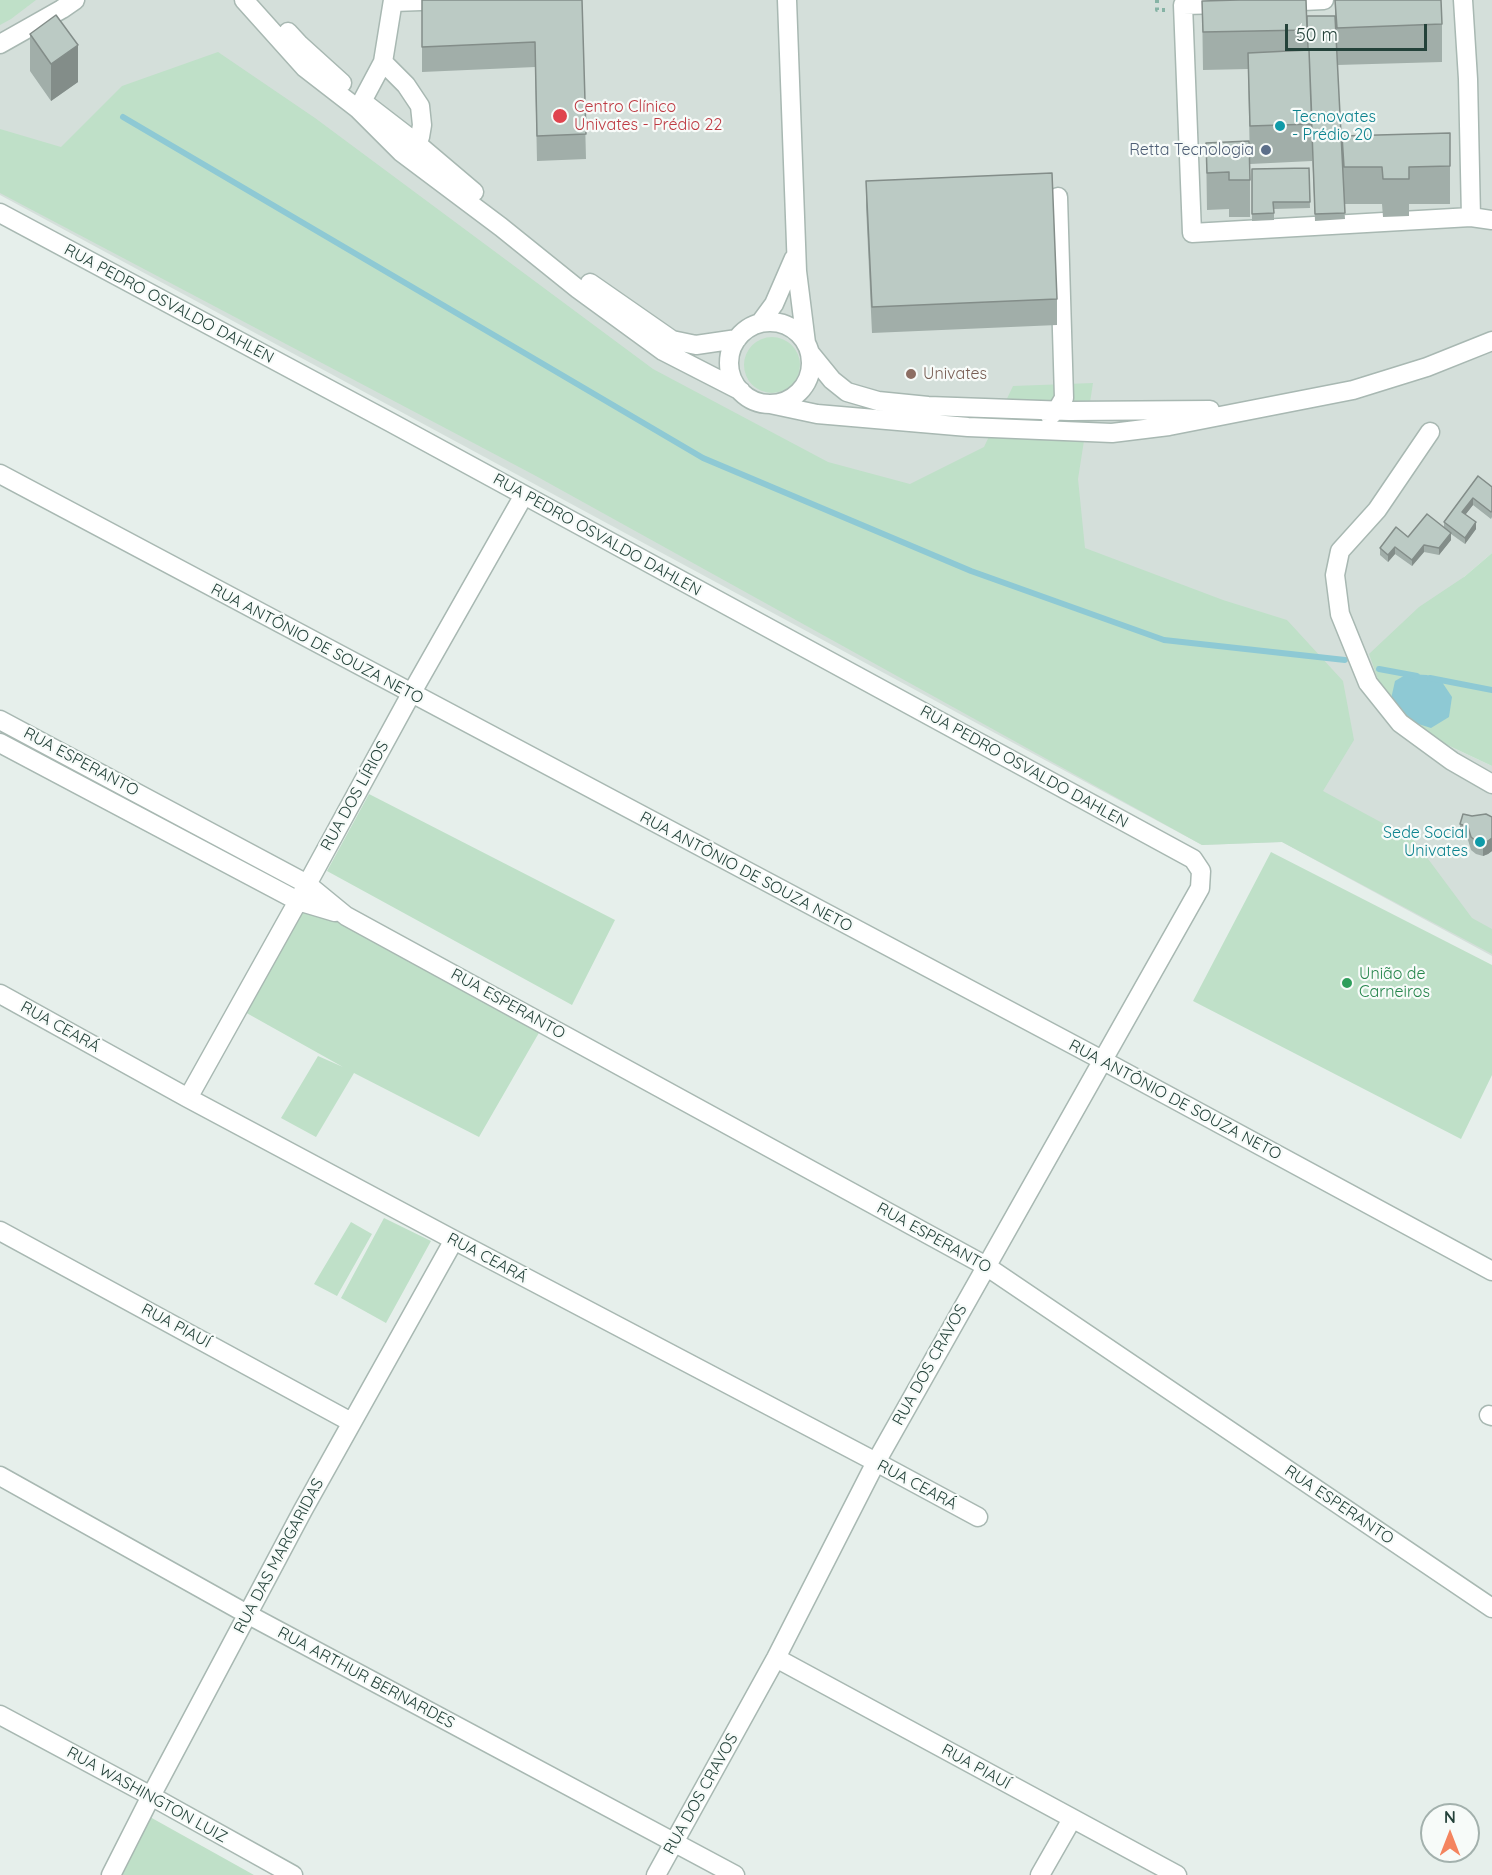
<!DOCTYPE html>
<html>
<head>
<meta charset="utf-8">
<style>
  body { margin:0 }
  #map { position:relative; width:1492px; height:1875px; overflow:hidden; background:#e6efeb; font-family:Quicksand,sans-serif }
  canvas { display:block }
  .north { position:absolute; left:1420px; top:1803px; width:60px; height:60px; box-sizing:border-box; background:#f7fbf9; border:2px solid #a3b1ad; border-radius:50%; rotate:0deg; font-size:16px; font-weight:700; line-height:24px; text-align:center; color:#24423a }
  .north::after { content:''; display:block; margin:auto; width:21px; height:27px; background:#f4845f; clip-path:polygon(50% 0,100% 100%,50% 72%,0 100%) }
  .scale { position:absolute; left:1285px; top:24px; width:142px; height:27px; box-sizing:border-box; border:3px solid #24423a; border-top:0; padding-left:8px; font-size:18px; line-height:21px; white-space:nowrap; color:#24423a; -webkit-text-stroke:4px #f7fbf9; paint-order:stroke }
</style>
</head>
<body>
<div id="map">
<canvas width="1492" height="1875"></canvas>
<div class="north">N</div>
<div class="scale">50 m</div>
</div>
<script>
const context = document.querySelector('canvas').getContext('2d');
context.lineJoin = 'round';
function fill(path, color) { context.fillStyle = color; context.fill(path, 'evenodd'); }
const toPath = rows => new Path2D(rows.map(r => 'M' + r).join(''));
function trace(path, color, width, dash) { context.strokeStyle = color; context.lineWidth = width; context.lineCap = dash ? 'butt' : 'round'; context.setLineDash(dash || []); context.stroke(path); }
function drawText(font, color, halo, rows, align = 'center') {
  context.font = font + ' Quicksand,sans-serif'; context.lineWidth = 4.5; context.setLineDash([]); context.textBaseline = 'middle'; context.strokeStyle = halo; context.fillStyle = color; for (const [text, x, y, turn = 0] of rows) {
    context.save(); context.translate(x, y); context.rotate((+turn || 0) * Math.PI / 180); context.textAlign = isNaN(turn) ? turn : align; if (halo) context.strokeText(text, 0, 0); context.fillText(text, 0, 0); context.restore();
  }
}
const built = toPath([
  [0,0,1492,0,1492,553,1464,577,1426,735,1492,766,1492,956,1282,842,1202,845,0,195]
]);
const green = toPath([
  [0,0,36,0,11,19,0,25],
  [218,52,315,118,653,369,828,462,910,484,984,447,1013,386,1093,383,1078,479,1085,548,1223,600,1287,620,1343,681,1354,740,1323,791,1414,840,1472,918,1492,929,1492,954,1282,842,1202,845,536,476,0,193,0,129,61,147,122,86],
  '744 365a28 28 0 1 1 56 0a28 28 0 1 1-56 0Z',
  [1492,553,1492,766,1426,735,1386,702,1369,654,1419,607,1464,577],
  [369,794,615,920,572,1005,327,871],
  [1271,852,1492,965,1492,1075,1461,1139,1193,1001],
  [304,903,540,1031,479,1137,354,1073,316,1137,281,1118,318,1056,343,1067,243,1011],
  [384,1218,431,1241,386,1323,341,1298],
  [351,1222,372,1234,337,1296,314,1284],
  [150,1817,254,1875,120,1875]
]);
const water = toPath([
  [1407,674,1427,675,1442,682,1452,697,1449,717,1431,728,1415,723,1399,710,1391,699,1395,681]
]);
const stream = toPath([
  [123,117,703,458,971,571,1164,640,1345,660],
  [1379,669,1417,676],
  [1430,678,1492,690]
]);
const path = toPath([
  [1157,0,1157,10,1168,10]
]);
const minor = toPath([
  [244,0,305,68,358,109,401,152,501,227,578,289,663,351,741,391],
  [787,0,797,271,806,343],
  [1463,0,1468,79,1471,217],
  [393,2,449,0],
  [1282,2,1324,0],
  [1225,4,1183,5,1192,233,1471,217,1492,220],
  [288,32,300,45,342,83],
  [0,44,62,9,75,0],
  [383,62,406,85,420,106,422,125,420,137,415,142,404,145],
  [367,105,415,142,474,192],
  [358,109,383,62,393,0],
  [0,213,390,422,1193,859,1201,871,1200,888,876,1462,776,1658,656,1875],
  [590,283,672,340,696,345,737,339],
  '729 363a41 41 0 1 1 82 0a41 41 0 1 1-82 0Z',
  [760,323,774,304,794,258],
  [810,353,832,380,847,392,878,401,928,406,1069,411,1210,410],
  [770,404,817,414,968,427,1112,433,1169,426,1353,390,1427,367,1492,341],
  [1050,416,1057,410,1064,398,1058,197],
  [1430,432,1377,510,1340,551,1335,575,1340,614,1368,683,1400,723,1452,761,1492,784],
  [0,474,1102,1060,1492,1271],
  [0,720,307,884,346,916,986,1266,1492,1608],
  [0,743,298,901,335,912],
  [0,994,188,1098,454,1240,876,1462,978,1517],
  [188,1098,298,901,411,694,524,495],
  [0,1231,351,1422],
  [1489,1415,1492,1416],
  [0,1476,247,1614,735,1875],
  [776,1658,1177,1875],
  [0,1715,151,1796,293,1875],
  [111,1875,151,1796,303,1510,454,1240],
  [1040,1875,1072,1819]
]);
const wall = toPath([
  [422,0,582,0,586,159,537,161,535,67,422,72],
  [1335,0,1442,24,1442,62,1337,65,1342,163,1342,136,1450,133,1450,204,1409,204,1409,216,1383,217,1382,204,1344,204,1345,219,1315,221,1312,150,1312,161,1250,164,1248,69,1203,70,1202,1,1307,30,1307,50,1308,50,1335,26],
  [30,34,78,82,51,101,30,71],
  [1206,143,1250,180,1250,217,1229,217,1229,209,1207,210],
  [1309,168,1310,208,1274,209,1274,220,1252,221,1252,169],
  [866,181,1057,299,1057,325,872,333,866,206],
  [1478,476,1492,487,1492,517,1491,519,1473,505,1465,515,1476,529,1465,544,1451,534,1451,540,1439,555,1424,552,1412,566,1395,554,1388,562,1380,555,1380,548,1408,537,1444,527,1444,522],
  [1472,816,1492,817,1492,851,1488,854,1483,856,1476,854,1471,850,1468,840,1460,837,1460,824]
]);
const shadedWall = toPath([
  [78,45,78,82,51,101,51,64],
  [1473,498,1473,505,1462,519,1462,512],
  [1476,522,1476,529,1465,544,1465,538],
  [1451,533,1451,540,1439,555,1439,548],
  [1424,545,1424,552,1412,566,1412,560],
  [1395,547,1395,554,1388,562,1388,555],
  [1492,838,1492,851,1488,854,1483,856,1483,843]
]);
const building = toPath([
  [422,0,582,0,586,134,537,136,535,42,422,47,422,0],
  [1239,0,1306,0,1307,30,1203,32,1202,1,1239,0],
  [1335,0,1441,0,1442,24,1337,28,1335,0],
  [56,15,78,45,51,64,30,34,56,15],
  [1307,16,1335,16,1345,213,1315,214,1309,50,1308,50,1307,16],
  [1309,50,1312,124,1250,126,1248,53,1309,50],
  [1450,133,1450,166,1409,167,1409,179,1383,179,1382,167,1344,167,1342,136,1450,133],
  [1249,141,1250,180,1229,180,1229,172,1207,173,1206,143,1249,141],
  [1309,168,1310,202,1273,202,1274,213,1252,214,1252,169,1309,168],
  [1052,173,1057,299,872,307,866,181,1052,173],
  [1478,476,1492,487,1492,511,1491,512,1473,498,1462,512,1476,522,1465,538,1444,522,1478,476],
  [1427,514,1451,533,1439,548,1424,545,1412,560,1395,547,1388,555,1380,548,1396,527,1408,537,1427,514],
  [1463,814,1472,816,1486,814,1492,817,1492,838,1488,841,1483,843,1476,841,1471,837,1468,827,1460,824,1463,814]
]);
const markers = [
  [560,116,8,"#e0444e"],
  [1280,126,6,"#0f9aa8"],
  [1266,150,6,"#5c6f8a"],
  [911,374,6,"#8d6e63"],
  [1480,842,6,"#0f9aa8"],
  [1347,983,6,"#2e9e5b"]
];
const healthNames = [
  ["Centro Clínico",574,107],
  ["Univates - Prédio 22",574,125]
];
const cultureNames = [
  ["Tecnovates",1292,117],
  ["- Prédio 20",1292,135],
  ["Sede Social",1468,833,"right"],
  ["Univates",1468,851,"right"]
];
const serviceNames = [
  ["Retta Tecnologia",1254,150]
];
const streetNames = [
  ["RUA PEDRO OSVALDO DAHLEN",169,304,28],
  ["RUA PEDRO OSVALDO DAHLEN",597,535,29],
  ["RUA ANTÔNIO DE SOUZA NETO",317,644,28],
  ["RUA ESPERANTO",81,762,28],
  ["RUA PEDRO OSVALDO DAHLEN",1024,767,29],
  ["RUA DOS LÍRIOS",355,796,-61],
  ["RUA ANTÔNIO DE SOUZA NETO",746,872,28],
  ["RUA ESPERANTO",508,1004,29],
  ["RUA CEARÁ",60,1027,29],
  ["RUA ANTÔNIO DE SOUZA NETO",1175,1100,28],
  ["RUA ESPERANTO",934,1238,29],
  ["RUA CEARÁ",487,1258,28],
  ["RUA PIAUÍ",176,1326,28],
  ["RUA DOS CRAVOS",930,1365,-61],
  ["RUA CEARÁ",917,1485,28],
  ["RUA ESPERANTO",1339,1505,34],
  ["RUA DAS MARGARIDAS",279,1556,-62],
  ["RUA ARTHUR BERNARDES",366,1678,28],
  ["RUA PIAUÍ",976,1767,29],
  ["RUA DOS CRAVOS",701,1794,-61],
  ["RUA WASHINGTON LUIZ",147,1795,29]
];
const educationNames = [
  ["Univates",923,374]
];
const leisureNames = [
  ["União de",1359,974],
  ["Carneiros",1359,992]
];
fill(built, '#d4dfda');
fill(green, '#bfe0c8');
fill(water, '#8ec9d4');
trace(stream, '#8ec9d4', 6);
trace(minor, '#a8b8b2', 21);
trace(path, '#86b3a5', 4, [3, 4.5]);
trace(minor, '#fff', 18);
fill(wall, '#a1aea9');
fill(shadedWall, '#838d89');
fill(building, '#bbcac4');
trace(building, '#838d89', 1.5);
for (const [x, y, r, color] of markers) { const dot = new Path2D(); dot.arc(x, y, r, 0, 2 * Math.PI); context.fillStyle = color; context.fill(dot); trace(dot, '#f7fbf9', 2); }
drawText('16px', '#be3a42', '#f7fbf9', healthNames, 'left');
drawText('16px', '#0d838f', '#f7fbf9', cultureNames, 'left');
drawText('16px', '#4e5e75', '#f7fbf9', serviceNames, 'right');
drawText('16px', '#24423a', '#f7fbf9', streetNames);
drawText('16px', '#785e54', '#f7fbf9', educationNames, 'left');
drawText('16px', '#27864d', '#f7fbf9', leisureNames, 'left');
</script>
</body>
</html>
